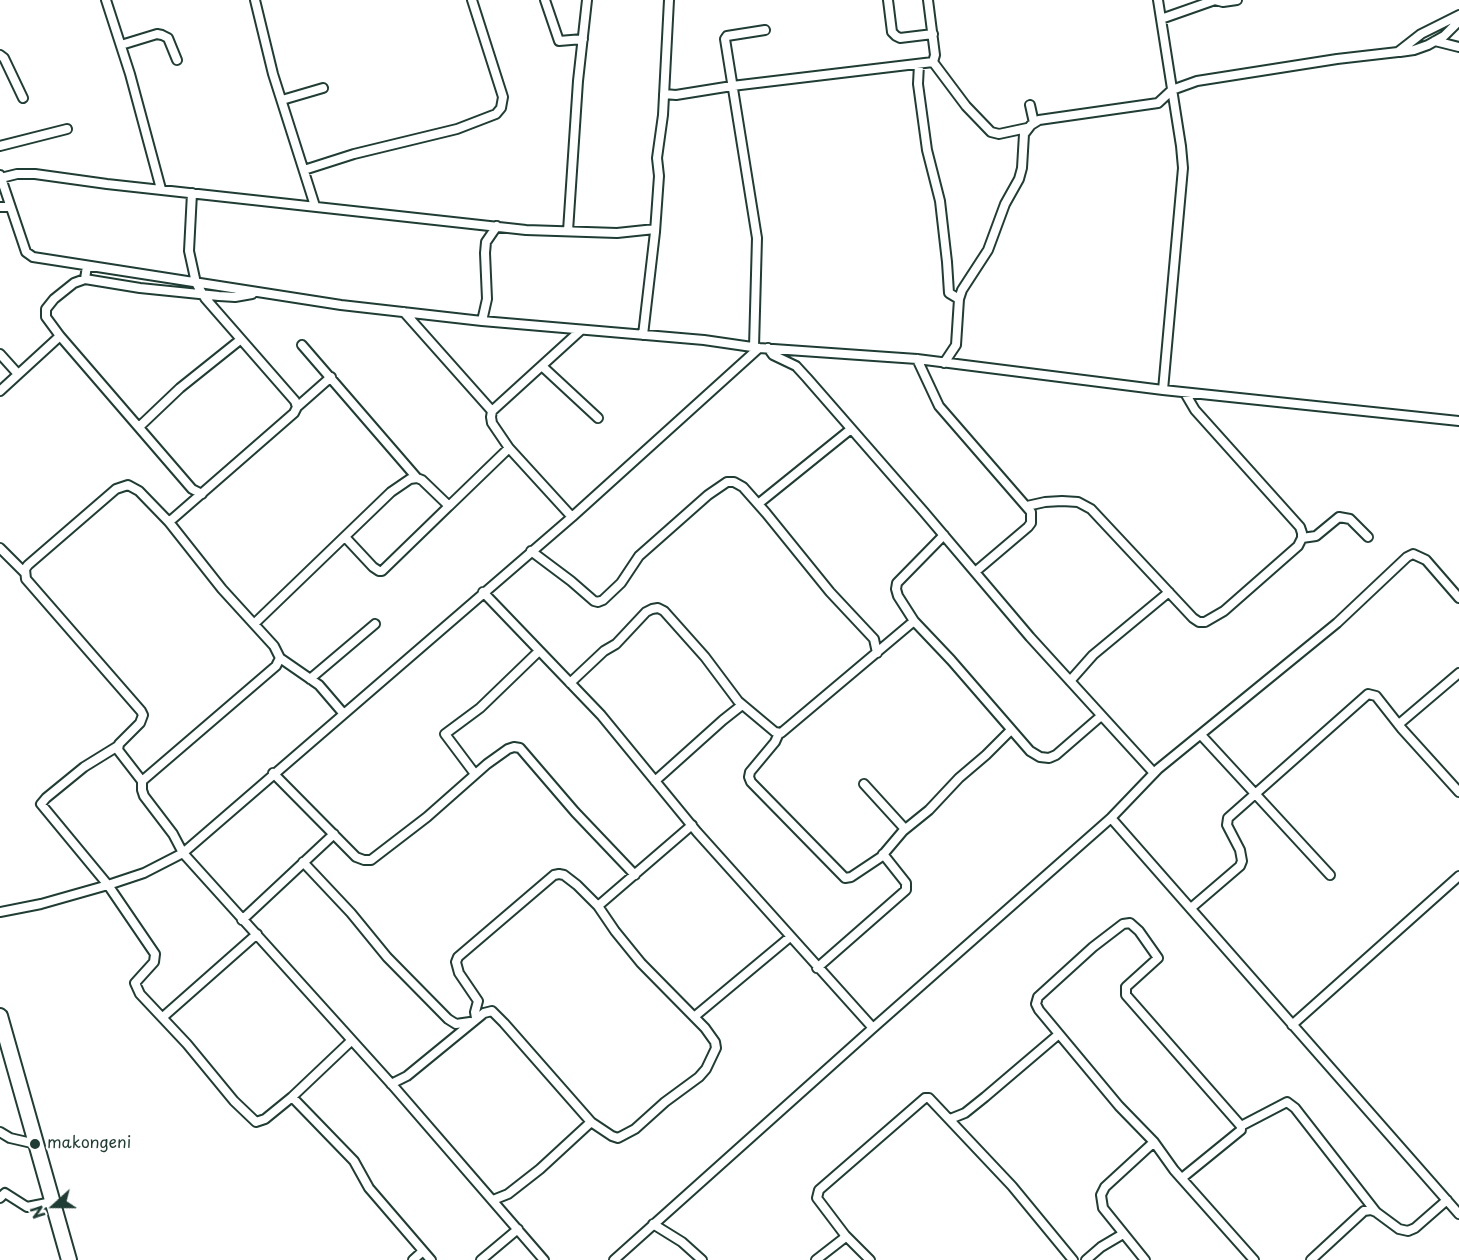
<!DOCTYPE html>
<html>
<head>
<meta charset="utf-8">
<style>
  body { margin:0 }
  #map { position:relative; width:1459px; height:1260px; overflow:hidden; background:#fff; font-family:"Playpen Sans",sans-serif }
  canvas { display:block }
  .north { position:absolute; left:24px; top:1176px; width:60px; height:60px; -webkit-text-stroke:4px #fff; paint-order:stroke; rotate:249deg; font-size:16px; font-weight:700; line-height:24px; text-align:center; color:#1f3d34 }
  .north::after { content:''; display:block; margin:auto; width:21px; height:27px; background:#1f3d34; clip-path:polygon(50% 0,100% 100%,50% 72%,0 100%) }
</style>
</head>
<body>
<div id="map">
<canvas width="1459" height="1260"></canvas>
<div class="north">N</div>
</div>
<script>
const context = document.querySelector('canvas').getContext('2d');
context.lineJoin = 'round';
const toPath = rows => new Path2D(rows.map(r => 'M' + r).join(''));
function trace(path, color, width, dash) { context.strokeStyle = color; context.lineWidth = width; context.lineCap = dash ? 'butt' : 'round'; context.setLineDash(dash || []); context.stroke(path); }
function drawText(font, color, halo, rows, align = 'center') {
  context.font = font + ' "Playpen Sans",sans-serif'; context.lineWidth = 5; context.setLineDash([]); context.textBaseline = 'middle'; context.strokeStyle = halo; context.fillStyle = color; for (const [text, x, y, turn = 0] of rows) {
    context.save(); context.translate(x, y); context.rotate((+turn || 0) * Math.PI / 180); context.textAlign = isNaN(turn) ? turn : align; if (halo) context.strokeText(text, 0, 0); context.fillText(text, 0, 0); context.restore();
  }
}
const street = toPath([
  [106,0,130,74,161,189],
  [255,0,273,74,315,206],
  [545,0,559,41,583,39],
  [888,0,892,32,896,36,900,38,933,34],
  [1158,0,1181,146,1183,168,1163,390],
  [1215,0,1223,2,1237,0],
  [1161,19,1215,0],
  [1435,41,1459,47],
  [121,45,157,34,162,35,168,38,177,60],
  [1400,52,1414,50,1428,45,1444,36,1459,21],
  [0,55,4,58,23,98],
  [933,62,966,106,991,132,999,134,1027,128],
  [919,64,918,84,927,150,940,201,947,262,949,293,959,299],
  [664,94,676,95,732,86,933,62,935,55,928,0],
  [282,100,323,88],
  [1030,105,1034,123],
  [0,146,67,129],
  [304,170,354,154,457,129,496,114,501,108,503,97,472,0],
  [0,175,26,252,33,257,46,259,341,305,482,321,704,340,759,348,917,359,1163,390,1459,421],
  [1,178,17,174,35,174,107,184,526,230,617,233,655,229],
  [0,207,10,207],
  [568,231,578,81,587,0],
  [87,266,85,279,74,283,54,299,46,309,46,317,60,336,192,489,202,494],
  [85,279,140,288,219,296,235,297,252,294],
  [404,312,492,411],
  [482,321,487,299,485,253,486,242,497,226],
  [643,335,655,232,659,176,657,158,663,115,669,0],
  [302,345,417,478],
  [754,347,757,238,725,39,727,36,765,30],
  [768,348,773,355,796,366,807,378,924,512,1030,637,1154,773],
  [0,354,18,374],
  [917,359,939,406,1031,512,1031,523,1028,527,975,572],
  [944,363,956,345,959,299,962,290,988,250,1005,204,1019,179,1022,168,1024,134,1031,125,1039,120,1158,103,1172,90,1197,81,1337,59,1398,52,1421,34,1459,15],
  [543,367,598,418],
  [0,391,60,336],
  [297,407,331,377],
  [139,427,180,388,240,340],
  [758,504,851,429],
  [1027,506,1045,502,1062,501,1078,502,1091,509,1193,618,1199,622,1205,622,1224,611,1298,546,1302,538,1302,533,1300,527,1195,410,1185,393],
  [572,517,509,448,492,423,491,417,492,411,581,330],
  [169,522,294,413,297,407,295,401,205,298,196,283,189,251,192,193],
  [944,535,897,583,896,589,898,596,914,621,951,660,1030,751,1040,757,1049,758,1056,755,1101,716],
  [345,537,373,567,379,571,382,571,449,506],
  [1302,538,1316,536,1339,517,1350,519,1368,537],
  [0,548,25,573],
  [531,551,571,581,594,601,598,602,603,600,621,583,639,556,708,495,727,482,734,482,743,487,766,513,830,592,874,639,877,653],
  [483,592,601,715,697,832,873,1028],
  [254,624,391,492,410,479,417,478,422,480,449,506,509,448],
  [280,658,319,685,343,713],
  [310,679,375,624],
  [1070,681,1093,655,1169,592],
  [570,683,604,651,616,644,646,612,652,609,658,608,664,611,705,657,738,701,775,732,781,733,914,621],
  [1399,724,1459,673],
  [779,733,775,742,750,772,749,777,751,782,845,878,851,877,881,857,903,831,929,810,959,778,986,755,1011,730],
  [1201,735,1330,875],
  [118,746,84,767,46,798,41,804,108,885,155,954,154,962,135,983,140,994,187,1044,234,1101,256,1122,265,1119,292,1097,351,1041],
  [273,773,356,857,364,860,371,860,427,817,487,764,508,749,514,747,520,748,575,812,635,875],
  [475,774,445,734,480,708,539,651],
  [142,781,276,666,280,658,274,646,222,589,169,522,139,491,128,485,116,489,28,565,25,569,26,579,141,711,143,715,140,723,119,744,118,750,142,781,142,790,144,796,173,834,183,853,395,1088,544,1260],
  [655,781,723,720,742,705],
  [864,784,905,829],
  [1111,818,1459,1214],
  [303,862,351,913,387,957,448,1019,456,1024,470,1022],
  [598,906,692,825],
  [1191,908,1240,866,1242,861,1240,850,1227,825,1228,818,1368,694,1376,696,1402,729,1459,792],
  [0,912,41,904,108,885,144,873,183,853,572,517,759,348],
  [242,920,334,834],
  [817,968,906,890,906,883,883,854],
  [163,1017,257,934],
  [694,1017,790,937],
  [476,1018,475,1012,478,1001,459,973,456,962,458,957,554,875,559,874,564,875,577,885,598,906,615,931,641,963,705,1028,715,1042,716,1048,706,1069,699,1077,665,1102,635,1129,618,1138,612,1136,591,1122],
  [1292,1025,1459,876],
  [1059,1034,1119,1106,1154,1142,1174,1170,1254,1260],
  [391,1084,407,1076,484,1013,492,1011,504,1023,591,1122,540,1169,508,1194,493,1200],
  [292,1097,354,1161,369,1188,431,1260],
  [950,1119,965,1113,985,1097,1059,1034,1039,1010,1036,1004,1038,997,1093,947,1123,924,1130,923,1139,931,1158,958,1126,987,1126,995,1241,1126,1241,1130,1182,1178],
  [1241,1126,1287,1102,1295,1108,1376,1212],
  [0,1132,10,1138,36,1144],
  [0,1198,5,1193,27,1207,52,1202],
  [653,1224,682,1242,702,1260],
  [845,1235,870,1260],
  [413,1260,423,1251],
  [481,1260,518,1229],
  [614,1260,873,1028,1111,818,1158,769,1337,623,1407,557,1413,554,1426,560,1459,598],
  [816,1260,843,1239,845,1235,817,1198,819,1190,925,1098,929,1098,1012,1186,1073,1260],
  [1086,1260,1101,1247,1123,1234],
  [1145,1260,1103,1208,1101,1195,1105,1187,1154,1142],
  [1311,1260,1364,1211,1371,1210,1376,1212,1399,1229,1408,1231,1415,1228,1447,1200]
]);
const highway = toPath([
  [0,1016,69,1260]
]);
const markers = [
  [35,1144,6,"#1f3d34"]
];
const poiNames = [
  ["makongeni",47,1144]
];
trace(street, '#1f3d34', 12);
trace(highway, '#1f3d34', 18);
trace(street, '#fff', 8);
trace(highway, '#fff', 14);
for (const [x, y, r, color] of markers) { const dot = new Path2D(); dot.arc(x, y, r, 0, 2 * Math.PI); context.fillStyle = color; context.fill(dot); trace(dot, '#fff', 2); }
drawText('16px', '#1f3d34', '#fff', poiNames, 'left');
</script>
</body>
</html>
